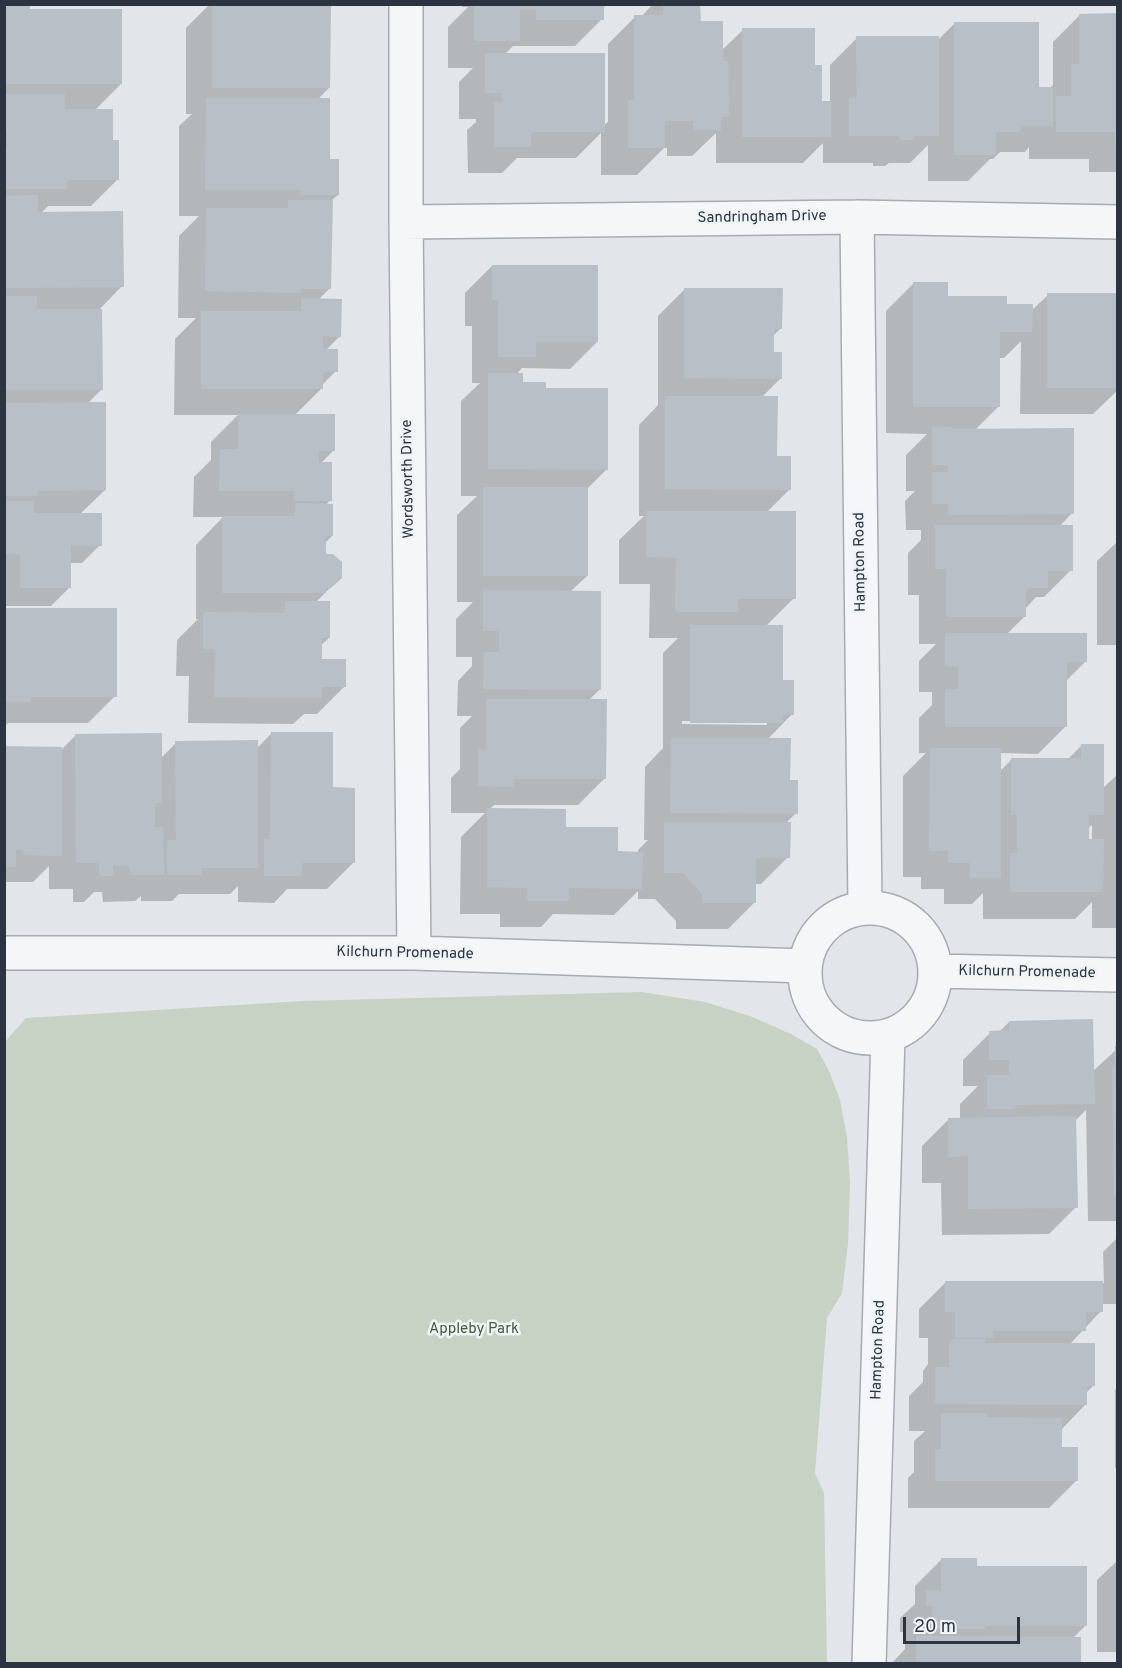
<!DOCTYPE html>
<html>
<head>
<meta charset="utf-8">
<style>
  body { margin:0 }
  #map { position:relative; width:1122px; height:1668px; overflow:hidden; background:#e2e5e9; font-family:Overpass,sans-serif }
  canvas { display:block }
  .frame { position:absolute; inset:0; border:6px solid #2b3440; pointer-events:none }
  .scale { position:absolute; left:903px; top:1617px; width:117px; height:27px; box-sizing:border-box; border:3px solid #2b3440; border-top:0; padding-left:8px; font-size:18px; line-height:21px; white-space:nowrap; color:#2b3440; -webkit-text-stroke:4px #f1f4f7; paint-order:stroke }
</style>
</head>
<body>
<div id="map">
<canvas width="1122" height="1668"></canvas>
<div class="frame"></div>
<div class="scale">20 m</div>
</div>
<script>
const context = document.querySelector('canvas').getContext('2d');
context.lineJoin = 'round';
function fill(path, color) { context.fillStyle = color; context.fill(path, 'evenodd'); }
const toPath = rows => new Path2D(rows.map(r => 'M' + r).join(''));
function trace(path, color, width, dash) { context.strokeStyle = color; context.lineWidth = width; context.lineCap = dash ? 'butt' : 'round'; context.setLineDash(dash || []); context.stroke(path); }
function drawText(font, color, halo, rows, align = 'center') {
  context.font = font + ' Overpass,sans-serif'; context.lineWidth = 5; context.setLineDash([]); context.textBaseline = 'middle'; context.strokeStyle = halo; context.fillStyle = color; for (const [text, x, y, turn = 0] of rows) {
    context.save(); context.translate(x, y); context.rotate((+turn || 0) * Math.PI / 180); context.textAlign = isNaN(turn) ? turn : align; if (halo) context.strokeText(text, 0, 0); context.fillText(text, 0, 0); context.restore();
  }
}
const green = toPath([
  [642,992,705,1002,750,1016,791,1034,817,1049,829,1071,840,1100,847,1137,850,1183,848,1244,842,1293,827,1318,815,1473,824,1493,827,1663,5,1663,4,1043,26,1018,303,1001]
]);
const shadow = toPath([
  [4,4,28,11,121,84,94,111,111,141,118,179,91,206,48,206,41,213,122,286,99,310,101,390,87,404,105,490,79,515,100,545,82,563,70,563,70,587,51,606,4,606],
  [210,4,329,4,329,88,317,100,329,160,338,195,331,201,330,288,318,300,340,336,325,351,336,371,321,386,321,389,295,415,334,450,321,463,330,500,326,505,332,536,325,543,325,556,340,578,315,603,329,638,321,645,321,660,344,687,317,714,304,714,293,724,188,723,189,676,176,676,177,640,198,619,196,619,196,545,223,517,193,517,194,477,211,460,211,442,238,415,174,415,175,339,196,318,178,318,179,236,199,216,179,216,179,126,192,114,186,114,186,28],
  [462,4,607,4,602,9,602,19,575,46,513,46,504,55,603,126,608,122,608,44,635,17,641,17,653,4,699,4,699,22,722,50,743,30,814,67,821,102,830,102,830,65,857,38,937,41,955,23,1037,89,1049,89,1053,85,1053,42,1080,15,1118,15,1118,172,1089,172,1089,159,1029,159,1029,147,1025,152,1000,152,993,159,990,159,968,181,928,181,928,145,910,163,889,163,885,166,873,166,873,163,823,163,823,143,803,163,716,163,716,133,692,156,667,156,667,148,664,148,637,175,601,175,601,133,576,158,517,158,502,173,468,173,467,130,476,122,476,119,459,119,459,82,473,68,448,68,448,27,468,7,462,7],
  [492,266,597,342,570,369,522,368,516,375,521,384,545,390,607,469,587,489,587,576,570,592,600,689,588,701,605,778,578,805,494,805,489,810,565,828,616,852,638,853,638,850,648,840,644,840,645,767,663,748,663,653,678,638,649,638,650,584,619,584,619,540,644,516,639,516,639,425,658,405,658,316,685,289,781,328,773,336,772,354,781,378,761,398,775,458,790,489,766,513,794,598,766,626,792,714,767,740,788,782,796,813,786,823,788,857,761,884,755,884,755,902,728,929,676,929,676,921,655,899,638,899,638,891,614,915,553,914,541,927,500,927,500,914,460,914,461,837,485,813,451,813,451,778,460,769,460,728,472,716,457,716,458,681,472,666,472,657,456,657,456,619,473,602,457,602,457,515,477,496,461,496,461,401,480,383,472,383,472,326,465,326,465,293],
  [682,721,767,722,767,725,682,724],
  [913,284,947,298,1006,306,1031,311,1048,295,1118,295,1118,390,1093,414,1020,414,1021,341,1004,358,998,358,998,407,975,430,1072,513,1060,526,1071,570,1044,597,1036,597,1025,609,1025,616,1006,635,1086,661,1065,682,1065,727,1038,754,1000,753,1000,771,1011,760,1067,760,1082,745,1102,789,1118,774,1118,928,1092,928,1092,902,1075,919,983,919,983,893,972,904,944,904,944,889,921,889,921,877,903,877,903,776,926,753,919,753,919,718,932,705,932,692,919,692,919,661,936,644,919,644,919,595,908,595,908,553,921,540,921,530,906,530,905,501,915,491,906,491,906,455,927,434,886,433,886,311],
  [1092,825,1092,840,1087,840,1087,829],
  [1118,541,1118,645,1097,645,1097,561],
  [4,610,115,696,88,723,8,723,4,727],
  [271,734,332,789,354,862,327,889,287,889,274,903,238,902,238,886,230,894,179,894,172,901,141,901,141,896,135,901,103,902,102,892,94,892,84,902,73,902,73,889,49,889,49,866,33,882,4,882,4,748,61,750,76,735,161,758,176,743,256,749],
  [1009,1022,1093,1071,1118,1048,1118,1221,1088,1221,1086,1110,1075,1121,1076,1207,1049,1234,942,1235,941,1183,922,1183,922,1146,949,1119,960,1119,960,1104,978,1086,963,1086,963,1060,990,1033,999,1032],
  [1118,1237,1118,1304,1101,1304,1101,1311,1070,1344,1094,1385,1086,1393,1086,1404,1061,1430,1061,1448,1076,1481,1049,1508,908,1508,908,1478,914,1472,914,1441,925,1431,909,1431,909,1396,923,1382,923,1371,928,1364,928,1338,919,1338,919,1309,946,1282,1104,1283,1103,1252],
  [1118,1387,1118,1468,1115,1468,1115,1390],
  [942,1559,975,1568,1085,1626,1073,1638,1080,1664,891,1664,905,1649,905,1632,900,1632,900,1618,915,1604,915,1586],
  [1118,1560,1118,1652,1097,1652,1097,1580]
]);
const building = toPath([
  [4,4,30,4,30,9,122,9,122,84,4,84],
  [212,4,331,4,330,88,212,88],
  [474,4,604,4,604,20,536,20,536,10,520,10,520,41,474,41],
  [663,4,700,4,701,21,723,21,723,61,728,61,729,117,721,117,721,130,693,130,693,121,665,121,665,148,628,148,628,100,634,100,634,15,663,15],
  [1118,13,1118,146,1115,146,1115,132,1056,132,1056,96,1071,96,1071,64,1079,64,1079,14],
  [954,22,1039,22,1039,87,1053,87,1053,126,1021,126,1021,132,996,132,996,155,954,155],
  [742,28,815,28,815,65,822,65,822,101,831,101,831,137,742,137],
  [856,36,939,36,939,136,913,136,913,140,899,140,899,136,849,136,849,98,857,98],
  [485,53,605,53,605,132,531,132,531,147,494,147,494,102,503,102,502,93,485,93],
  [4,94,65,94,65,109,113,109,113,140,119,140,119,180,67,180,67,189,5,189,5,147,7,147,7,130,4,130],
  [206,98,330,98,330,159,339,159,339,195,300,195,300,190,205,190],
  [38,195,38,212,123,211,124,287,4,288,4,196],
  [288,200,333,200,331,289,302,289,302,293,205,291,206,208,288,208],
  [492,265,598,265,598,342,536,342,536,357,498,357,498,300,492,300],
  [913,282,948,282,948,296,1007,296,1007,304,1033,304,1032,332,1000,332,1000,407,913,407],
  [684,288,783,288,782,329,774,329,774,352,782,352,782,379,684,378],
  [1047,293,1118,293,1118,388,1047,388],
  [4,296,37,296,37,309,102,309,103,390,5,390],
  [301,298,342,299,341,337,323,336,323,349,338,349,338,372,323,372,323,389,201,389,201,311,301,311],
  [488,373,523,373,523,382,546,382,546,388,608,388,608,470,488,469],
  [665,396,778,396,777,456,791,456,791,490,665,489],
  [106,402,106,490,38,491,38,496,4,496,4,403],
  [238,414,335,414,335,451,319,451,319,462,332,462,332,501,294,501,294,491,219,491,220,449,238,449],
  [932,426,952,427,952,429,1074,428,1074,514,948,515,948,504,932,504,932,472,948,472,948,465,932,465],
  [483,487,588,487,588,576,483,576],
  [4,501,34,501,34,513,102,513,102,546,71,546,71,588,20,588,20,554,5,554],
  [295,503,333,504,333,536,326,536,326,554,333,554,342,562,342,578,331,588,326,588,326,593,222,593,222,516,295,516],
  [646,511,796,511,796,599,738,599,738,612,675,612,676,558,646,557],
  [935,525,1073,525,1073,571,1048,571,1048,588,1026,588,1026,617,946,617,946,569,935,569],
  [483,590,601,591,601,690,483,689,484,652,499,652,499,631,483,631],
  [285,601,330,601,330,638,322,638,322,659,346,659,346,687,322,687,322,698,214,697,215,649,203,649,203,612,285,613],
  [4,608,117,608,117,697,31,697,31,702,4,702],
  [690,625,783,625,783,680,794,680,794,715,783,715,783,723,690,723],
  [945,633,1087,633,1087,662,1067,662,1067,727,945,727,945,689,958,689,958,666,945,666],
  [486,699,607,699,606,779,514,779,514,787,478,786,478,749,486,750],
  [271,732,333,732,333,787,355,788,355,863,302,863,302,876,264,876,264,839,270,839],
  [162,733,162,803,155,803,155,827,163,827,164,875,130,875,129,866,113,866,113,876,99,876,99,863,76,863,75,734],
  [671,738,791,738,790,780,798,780,798,814,670,813],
  [258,740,258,868,201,868,201,875,167,875,167,840,176,840,175,741],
  [1081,744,1104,744,1104,815,1089,815,1089,839,1104,839,1103,892,1010,892,1010,853,1017,853,1017,815,1011,815,1011,758,1081,758],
  [4,746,62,747,62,856,25,855,22,850,16,850,16,867,4,867],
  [930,748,1001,748,1001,878,970,878,970,863,948,863,948,851,929,851],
  [487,808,566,809,566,827,618,827,618,851,643,852,642,889,569,888,569,901,527,901,527,888,487,887],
  [664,822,791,822,790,858,756,858,756,903,702,903,702,894,683,873,664,873],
  [1093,1019,1095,1104,1015,1105,1015,1109,987,1109,987,1075,1009,1075,1009,1060,989,1060,989,1031,1009,1030,1009,1021],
  [1115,1046,1118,1046,1118,1194,1114,1195,1112,1066,1115,1066],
  [1076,1116,1078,1208,968,1209,968,1156,948,1157,948,1118],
  [945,1281,1103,1281,1103,1312,1086,1312,1086,1331,993,1331,993,1338,955,1338,955,1312,945,1312],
  [951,1339,985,1339,985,1343,1095,1343,1095,1386,1087,1386,1087,1405,935,1404,935,1367,949,1367,949,1343,951,1343],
  [941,1413,987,1413,987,1417,1062,1418,1062,1447,1078,1447,1078,1481,935,1481,935,1449,941,1449],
  [941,1558,977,1558,977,1566,1087,1566,1087,1626,985,1626,985,1629,932,1629,932,1606,926,1606,926,1590,941,1590],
  [916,1636,1081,1637,1081,1664,916,1664]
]);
const minor = toPath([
  [406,4,406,222,414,953],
  [857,217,865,907],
  [406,222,857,217,1118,222],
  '805 973a65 65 0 1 1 130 0a65 65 0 1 1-130 0Z',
  [4,953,414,953,805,966],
  [936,971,1118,975],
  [869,1664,888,1037]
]);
const streetNames = [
  ["Sandringham Drive",762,218,-1],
  ["Wordsworth Drive",409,479,-91],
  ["Hampton Road",861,562,-91],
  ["Kilchurn Promenade",405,954,1],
  ["Kilchurn Promenade",1027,973,1],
  ["Hampton Road",879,1350,-88]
];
const parkNames = [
  ["Appleby Park",474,1330]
];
fill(green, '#c8d2c4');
fill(shadow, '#0003');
fill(building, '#b9bfc6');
trace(minor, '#a7acb3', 36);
trace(minor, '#f4f6f8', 33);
drawText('15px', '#2b3440', '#f1f4f7', streetNames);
drawText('15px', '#415a3a', '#f1f4f7', parkNames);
</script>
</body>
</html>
